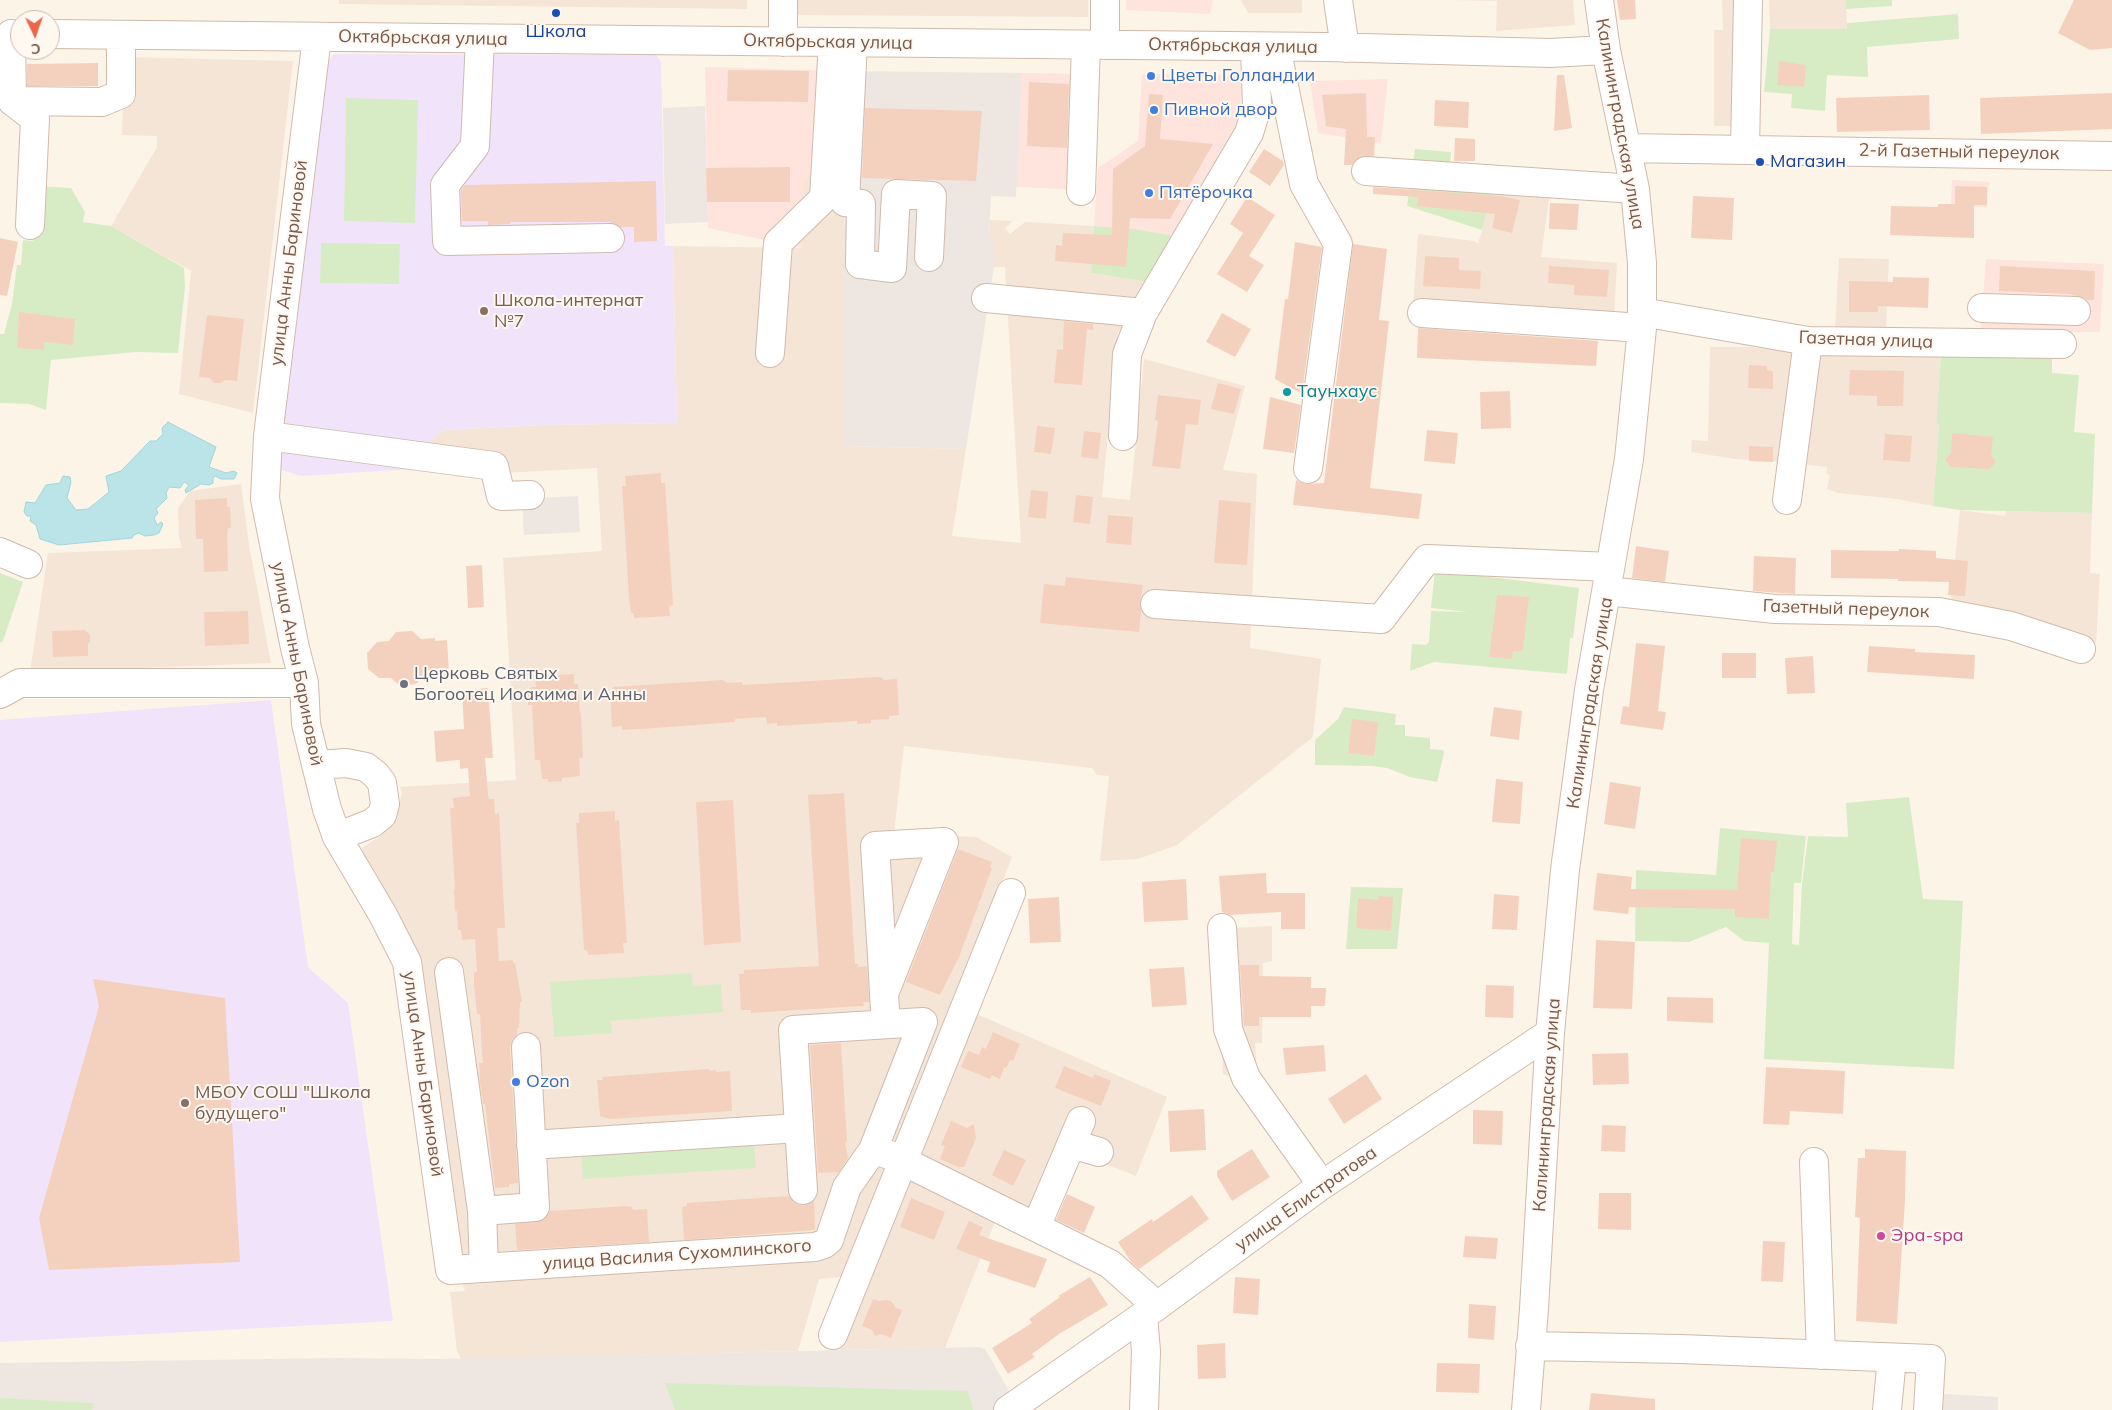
<!DOCTYPE html>
<html>
<head>
<meta charset="utf-8">
<style>
  body { margin:0 }
  #map { position:relative; width:2112px; height:1410px; overflow:hidden; background:#fdf4e8; font-family:Mulish,sans-serif }
  canvas { display:block }
  .north { position:absolute; left:10px; top:10px; width:50px; height:50px; box-sizing:border-box; background:#fff8f0; border:1px solid #c9b8ae; border-radius:50%; rotate:177deg; font-size:14px; font-weight:700; line-height:20px; text-align:center; color:#79584a }
  .north::after { content:''; display:block; margin:auto; width:18px; height:22px; background:#ec6449; clip-path:polygon(50% 0,100% 100%,50% 72%,0 100%) }
</style>
</head>
<body>
<div id="map">
<canvas width="2112" height="1410"></canvas>
<div class="north">С</div>
</div>
<script>
const context = document.querySelector('canvas').getContext('2d');
context.lineJoin = 'round';
function fill(path, color) { context.fillStyle = color; context.fill(path, 'evenodd'); }
const toPath = rows => new Path2D(rows.map(r => 'M' + r).join(''));
function trace(path, color, width, dash) { context.strokeStyle = color; context.lineWidth = width; context.lineCap = dash ? 'butt' : 'round'; context.setLineDash(dash || []); context.stroke(path); }
function drawText(font, color, halo, rows, align = 'center') {
  context.font = font + ' Mulish,sans-serif'; context.lineWidth = 4; context.setLineDash([]); context.textBaseline = 'middle'; context.strokeStyle = halo; context.fillStyle = color; for (const [text, x, y, turn = 0] of rows) {
    context.save(); context.translate(x, y); context.rotate((+turn || 0) * Math.PI / 180); context.textAlign = isNaN(turn) ? turn : align; if (halo) context.strokeText(text, 0, 0); context.fillText(text, 0, 0); context.restore();
  }
}
const residential = toPath([
  [339,0,747,0,747,9,339,4],
  [798,0,1088,0,1088,17,798,15],
  [1241,0,1302,0,1302,13,1248,13],
  [1450,0,1573,0,1575,25,1496,31,1497,1],
  [1722,0,1756,0,1745,126,1714,126,1714,30,1723,30],
  [1769,0,1846,0,1847,29,1770,29],
  [124,57,293,61,253,413,179,394,191,271,111,226,157,147,157,136,122,135],
  [816,65,850,65,843,256,843,446,966,449,952,536,1021,543,1005,267,994,267,994,239,989,238,990,220,1013,221,1005,228,1010,234,1025,222,1094,226,1091,273,1149,282,1118,333,1102,497,1130,500,1144,359,1245,386,1223,470,1257,474,1250,648,1321,659,1313,737,1177,845,1138,859,1100,861,1109,776,1097,775,1092,768,904,746,894,833,976,837,1012,857,890,1169,841,1277,819,1279,798,1351,461,1359,457,1351,450,1292,465,1291,456,1264,426,1015,362,848,379,837,393,824,402,793,400,787,516,780,503,558,602,551,597,468,485,474,484,465,397,470,443,430,543,425,677,423,673,246,802,248,803,186,813,167],
  [1495,185,1550,192,1541,257,1617,263,1614,317,1413,306,1418,234,1474,241,1478,244],
  [1839,258,1889,259,1886,330,1835,329],
  [1710,347,1752,347,1796,352,1783,462,1735,459,1691,452,1692,440,1708,441],
  [1817,352,1941,355,1936,423,1939,423,1933,506,1897,499,1838,493,1827,489,1830,475,1826,474,1827,467,1807,465],
  [241,484,249,545,271,663,30,672,48,553,182,548,179,538,178,508,190,491],
  [1960,510,2005,516,2006,511,2092,513,2090,573,2100,574,2096,643,2000,628,1950,613],
  [1272,926,1272,961,1263,963,1262,1043,1255,1043,1258,1087,1223,1074,1215,929],
  [970,1011,1167,1097,1136,1176,1072,1151,1042,1223,912,1161],
  [905,1176,996,1219,945,1348,837,1350]
]);
const commercial = toPath([
  [1126,0,1213,0,1210,14,1126,10],
  [705,67,816,70,813,167,803,186,802,248,708,228],
  [1022,73,1092,74,1084,190,1016,187],
  [1142,74,1247,75,1233,137,1175,236,1135,229,1094,226,1098,168,1138,141],
  [1388,79,1381,143,1318,133,1310,81],
  [1952,180,1990,182,1988,189,1987,207,1951,206],
  [1986,259,2104,264,2100,332,1980,333]
]);
const industrial = toPath([
  [850,71,1022,73,1016,197,991,196,989,238,994,238,994,267,966,449,843,446,843,256],
  [705,106,708,222,665,224,663,108],
  [578,496,580,532,524,535,522,499],
  [979,1347,985,1349,1009,1391,1017,1410,0,1410,0,1363,336,1358,437,1359],
  [1925,1393,1998,1397,1998,1410,1924,1410]
]);
const education = toPath([
  [334,54,656,55,661,62,665,246,673,246,677,423,543,425,443,430,397,470,301,476,275,468,324,67],
  [271,700,308,967,348,1003,393,1321,0,1342,0,720]
]);
const green = toPath([
  [1846,0,1892,0,1892,6,1846,9],
  [1958,14,1959,39,1867,47,1868,77,1827,75,1825,111,1791,108,1792,94,1764,92,1770,29,1847,29,1847,23],
  [346,98,418,100,415,223,344,221],
  [1415,149,1451,152,1450,168,1495,185,1482,230,1407,206],
  [35,186,71,188,85,212,83,222,111,226,184,268,185,287,178,353,136,352,51,360,46,410,29,404,0,403,0,334,4,334,12,304,17,265,21,265,23,240,33,241],
  [1094,226,1135,229,1175,236,1149,282,1091,273],
  [321,243,400,244,399,284,320,283],
  [1941,355,2052,355,2052,373,2079,375,2074,432,2095,434,2092,513,1960,510,1933,506,1939,424,1936,423],
  [1435,570,1579,588,1573,638,1570,638,1567,674,1434,662,1410,671,1412,644,1426,645,1429,642,1431,611,1468,612,1431,608],
  [0,573,23,582,3,641,0,643],
  [1344,707,1396,714,1395,725,1405,725,1405,736,1430,738,1430,749,1443,750,1444,753,1437,782,1410,777,1387,768,1371,766,1315,765,1315,740,1338,719],
  [1909,797,1923,899,1963,901,1954,1069,1764,1059,1769,943,1744,941,1726,927,1689,942,1635,941,1636,870,1716,875,1720,828,1806,836,1801,883,1794,883,1792,944,1799,945,1802,884,1808,836,1848,837,1846,803],
  [1351,887,1403,888,1397,949,1346,949],
  [692,973,693,986,721,984,723,1012,611,1021,612,1033,554,1037,550,982],
  [754,1143,756,1168,583,1179,581,1154],
  [665,1383,968,1391,973,1410,675,1410],
  [0,1398,93,1403,92,1410,0,1410]
]);
const water = toPath([
  [168,422,216,447,209,467,226,473,234,471,237,473,234,479,221,479,215,476,213,478,213,483,209,485,201,484,186,493,185,490,189,485,184,482,180,488,169,487,166,493,167,498,156,509,158,513,154,518,157,525,161,522,163,524,159,533,154,535,145,536,139,533,134,535,132,538,59,545,40,539,36,525,30,521,31,516,27,516,24,512,26,502,35,503,46,485,60,483,63,476,70,477,71,482,67,498,76,510,88,509,109,492,106,476,121,471,150,441,156,441,163,434,162,428,168,422]
]);
const building = toPath([
  [1617,0,1635,0,1636,19,1620,20],
  [2074,0,2112,0,2112,48,2090,50,2058,33],
  [1779,61,1806,65,1804,87,1777,85],
  [98,63,98,86,27,86,27,64],
  [728,70,809,71,808,102,727,101],
  [1557,75,1564,75,1572,128,1554,131],
  [1029,82,1069,84,1067,148,1027,146],
  [1366,93,1367,137,1375,137,1374,156,1360,157,1352,165,1344,165,1346,129,1326,126,1322,95],
  [2112,93,2112,129,1981,134,1980,98],
  [1149,94,1163,95,1160,139,1213,144,1170,219,1130,218,1126,267,1055,261,1056,245,1062,246,1063,233,1112,235,1113,169,1145,146],
  [1929,95,1930,130,1837,132,1836,98],
  [1435,100,1469,102,1468,128,1434,126],
  [865,108,982,111,976,181,862,178],
  [1455,138,1475,139,1475,161,1454,161],
  [1264,149,1283,161,1284,165,1270,186,1249,172],
  [790,167,790,202,707,202,706,168],
  [656,181,657,241,634,242,634,227,620,227,610,222,510,222,510,224,488,225,488,221,462,221,461,190,465,185],
  [1955,186,1987,187,1987,205,1974,205,1974,238,1890,235,1891,206,1938,207,1938,204,1955,204],
  [1373,187,1501,196,1520,200,1512,233,1492,228,1495,214,1417,206,1418,197,1373,194],
  [1693,196,1734,198,1732,240,1691,238],
  [1247,197,1275,215,1249,256,1264,265,1247,292,1217,274,1243,233,1230,224],
  [1550,203,1579,204,1577,230,1549,229],
  [0,238,18,242,7,296,0,295],
  [1295,242,1322,247,1302,394,1275,379,1285,299,1288,299],
  [1353,244,1387,249,1379,320,1389,321,1370,488,1422,494,1419,519,1293,505,1296,480,1306,484,1324,483],
  [1425,256,1459,258,1459,270,1481,271,1480,289,1423,286],
  [1549,266,1609,270,1607,297,1574,295,1574,285,1548,283],
  [2000,266,2095,271,2094,300,2087,300,2084,298,2069,294,1999,291],
  [1893,277,1929,278,1928,308,1878,306,1878,312,1849,312,1849,281,1893,282],
  [19,312,75,319,73,345,44,342,44,350,17,348],
  [1222,313,1251,329,1235,357,1206,342],
  [207,315,244,319,237,381,225,380,221,383,214,383,210,378,199,377],
  [1064,321,1093,324,1093,330,1087,329,1082,385,1054,383,1057,349,1063,350],
  [1418,328,1598,341,1596,366,1417,358],
  [1749,365,1767,366,1767,370,1773,371,1773,389,1748,388],
  [1850,370,1904,371,1903,406,1877,406,1877,396,1849,395],
  [1218,383,1241,389,1234,414,1211,409],
  [1510,391,1511,428,1481,429,1480,392],
  [1158,395,1201,400,1198,425,1186,424,1180,469,1152,466,1158,421,1155,420],
  [1270,397,1301,405,1294,453,1263,449],
  [1037,426,1055,428,1051,454,1034,452],
  [1427,430,1458,433,1455,464,1424,461],
  [1084,431,1101,433,1098,459,1081,457],
  [1952,433,1993,437,1991,456,1996,462,1989,469,1951,467,1945,459,1951,453],
  [1885,434,1912,436,1910,462,1883,460],
  [1749,446,1773,447,1773,462,1749,461],
  [661,473,661,483,665,483,673,605,669,606,670,616,634,618,634,613,631,613,629,598,622,486,626,486,625,476],
  [1031,490,1048,492,1046,519,1028,517],
  [1076,495,1093,497,1090,524,1073,522],
  [227,498,227,507,230,507,231,528,228,528,227,538,228,571,204,572,203,539,196,539,195,500],
  [1219,500,1251,503,1247,565,1214,563],
  [1108,515,1133,517,1131,545,1106,543],
  [1636,546,1669,551,1665,582,1632,578],
  [1899,549,1936,551,1936,558,1968,561,1965,596,1948,595,1949,582,1898,581,1898,579,1831,578,1831,550,1899,551],
  [1754,556,1796,558,1795,594,1753,591],
  [482,565,484,607,468,608,466,566],
  [1066,577,1143,585,1140,602,1141,611,1139,632,1040,623,1044,584,1065,586],
  [1497,595,1529,597,1523,651,1513,651,1512,659,1489,657],
  [248,611,249,644,205,646,204,612],
  [85,630,90,635,90,641,88,644,88,656,53,657,52,631],
  [412,631,421,639,435,638,435,641,447,640,449,674,423,676,416,684,400,686,391,678,379,678,368,669,367,653,377,642,389,641,396,632],
  [1636,643,1665,646,1658,711,1666,712,1663,730,1620,724,1623,706,1629,707],
  [1869,646,1915,649,1915,652,1975,655,1974,679,1867,672],
  [1722,653,1756,653,1756,678,1722,678],
  [1813,656,1815,693,1787,694,1785,658],
  [574,674,574,684,578,684,580,713,581,713,583,758,579,758,580,776,562,778,562,781,548,782,548,779,542,779,540,760,535,760,532,705,528,705,528,691,531,691,531,687,536,687,535,676],
  [877,677,883,678,883,680,897,679,899,715,889,716,889,719,871,720,871,723,857,724,857,721,777,726,777,723,767,724,766,717,735,719,735,722,655,728,622,730,622,726,612,727,610,691,614,690,613,687,722,680,728,683,742,682,743,685],
  [488,688,493,758,485,758,488,795,489,799,494,799,495,814,499,813,505,928,497,928,499,961,513,960,513,963,515,963,522,1002,520,1002,519,1028,517,1028,517,1034,512,1040,510,1048,518,1183,509,1184,509,1187,495,1188,485,1104,483,1104,480,1083,479,1063,483,1063,482,1053,480,1014,477,1014,474,985,474,972,477,972,475,939,462,940,461,930,458,930,457,911,455,911,454,890,455,889,450,808,454,808,453,798,470,796,468,768,460,769,460,760,436,762,434,731,464,729,462,690],
  [1494,707,1522,711,1519,740,1490,736],
  [1352,719,1378,722,1374,756,1348,753],
  [1496,779,1523,782,1520,824,1492,822],
  [1610,782,1641,787,1635,829,1604,824],
  [844,793,855,964,858,964,858,967,867,966,869,1002,863,1002,864,1006,845,1007,751,1013,751,1010,741,1010,739,974,744,974,744,970,819,966,808,795],
  [733,800,741,942,704,945,696,802],
  [615,811,615,821,619,820,620,839,627,943,623,943,624,953,588,955,587,950,584,950,583,935,576,823,579,823,579,813],
  [1741,838,1777,841,1774,872,1771,872,1769,919,1735,917,1735,909,1629,907,1628,914,1593,910,1597,873,1632,877,1631,889,1737,890],
  [958,849,992,862,990,867,992,868,959,957,940,995,906,982],
  [1266,873,1267,893,1305,893,1305,929,1281,929,1281,912,1230,915,1222,912,1219,876],
  [1186,879,1188,920,1144,922,1142,882],
  [1494,894,1519,896,1517,930,1492,929],
  [1379,896,1393,897,1391,931,1356,928,1358,898,1378,900],
  [1059,897,1061,942,1030,943,1028,899],
  [1596,940,1635,942,1632,1009,1593,1008],
  [1240,965,1259,965,1259,976,1311,977,1311,988,1326,988,1325,1006,1311,1006,1311,1017,1259,1017,1259,1026,1244,1026],
  [1184,967,1187,1005,1152,1007,1149,969],
  [93,979,225,998,240,1262,49,1270,39,1218,99,1006],
  [1486,985,1514,986,1513,1018,1485,1017],
  [1667,997,1713,998,1713,1023,1667,1021],
  [993,1032,1020,1044,1013,1061,1010,1060,1006,1068,1004,1067,1000,1079,992,1075,990,1079,961,1067,968,1051,979,1055,982,1047,986,1049],
  [841,1043,847,1142,845,1142,848,1158,839,1172,818,1173,810,1045],
  [1324,1045,1326,1071,1286,1075,1283,1048],
  [1628,1053,1629,1084,1593,1085,1592,1054],
  [1064,1066,1093,1078,1094,1074,1111,1081,1101,1106,1055,1088],
  [1766,1067,1845,1071,1843,1114,1790,1111,1789,1125,1763,1124],
  [709,1069,710,1071,716,1070,716,1072,730,1071,732,1111,610,1119,600,1116,597,1080,603,1080,602,1077],
  [1366,1074,1382,1099,1344,1124,1328,1099],
  [1204,1109,1206,1150,1170,1152,1168,1111],
  [1473,1110,1503,1111,1502,1145,1473,1144],
  [951,1121,967,1128,974,1124,976,1138,964,1167,958,1167,940,1159,945,1146,941,1145],
  [1602,1125,1626,1126,1625,1152,1601,1151],
  [1252,1149,1270,1177,1232,1201,1217,1176,1217,1171],
  [1865,1149,1906,1151,1905,1200,1897,1324,1856,1321,1860,1218,1855,1217,1858,1158,1865,1158],
  [1004,1150,1026,1160,1013,1186,992,1175],
  [1599,1193,1631,1193,1631,1230,1598,1229],
  [1067,1194,1095,1207,1084,1233,1056,1220],
  [1192,1195,1209,1219,1139,1269,1132,1263,1118,1242,1152,1219,1153,1222],
  [789,1196,796,1204,803,1206,814,1201,815,1230,684,1240,682,1207,687,1206,687,1203],
  [911,1198,945,1212,934,1240,900,1227],
  [626,1206,632,1207,633,1210,647,1209,649,1242,517,1250,515,1224,543,1220,550,1211],
  [969,1221,983,1227,979,1235,1047,1259,1035,1288,987,1272,990,1262,956,1249],
  [1465,1236,1498,1238,1496,1259,1463,1257],
  [1763,1241,1785,1242,1783,1282,1761,1281],
  [1090,1277,1108,1305,1059,1334,1032,1354,1035,1357,1008,1374,992,1348,1032,1323,1029,1319,1060,1297,1058,1296],
  [1235,1277,1260,1279,1258,1315,1233,1313],
  [873,1299,879,1301,886,1300,891,1301,896,1308,902,1310,891,1338,881,1334,875,1336,872,1330,862,1326],
  [1469,1304,1496,1306,1494,1340,1468,1338],
  [1225,1343,1226,1378,1198,1379,1197,1345],
  [1437,1363,1480,1364,1479,1393,1436,1392],
  [1591,1393,1655,1399,1655,1410,1589,1410]
]);
const minor = toPath([
  [1105,0,1105,45],
  [1338,0,1345,48],
  [11,34,12,101,102,102,121,94,121,35],
  [50,34,1326,47,1550,53,1606,50],
  [317,37,268,436,265,499,295,648,304,683,306,724,327,809,337,837,383,915,407,962,450,1270,815,1247,824,1244,829,1240,847,1187,873,1150,893,1156,1110,1264,1157,1306],
  [480,39,475,146,445,185,447,241,610,238],
  [783,42,783,0],
  [853,43,845,202,861,204,860,264,892,268,896,194,932,196,929,257],
  [1276,47,1304,184,1338,244,1308,469],
  [12,101,35,119,30,225],
  [1626,148,2112,156],
  [1745,149,1748,0],
  [1366,171,1635,189],
  [1081,191,1086,45],
  [986,298,1143,313],
  [1982,308,2076,311],
  [1642,312,1808,341,2062,344],
  [1422,313,1642,328],
  [770,353,778,243,824,198,833,42],
  [268,436,494,466,501,496,530,495],
  [1123,436,1127,354,1143,313,1249,133,1257,107,1255,47],
  [1787,500,1808,341],
  [0,552,28,564],
  [1607,591,1775,609,1939,612,2011,626,2081,649],
  [1155,604,1381,619,1427,559,1610,567],
  [0,694,20,683,304,683],
  [316,765,346,763,366,767,376,775,382,783,385,804,382,815,372,823,337,837],
  [1222,928,1228,1029,1246,1078,1322,1185],
  [449,972,482,1211,484,1268],
  [884,994,944,842,875,846,882,956,884,994,886,1024],
  [1072,1144,1099,1152],
  [531,1145,799,1128],
  [1814,1162,1821,1355],
  [803,1190,793,1030,923,1022,873,1150],
  [482,1211,535,1207,526,1047],
  [1036,1227,1081,1121],
  [1143,1316,1146,1351,1144,1410],
  [833,1335,1011,893],
  [1530,1346,1681,1349,1931,1359,1928,1410],
  [1008,1410,1157,1306,1322,1185,1550,1033],
  [1526,1410,1534,1309,1550,1033,1565,870,1589,690,1629,459,1642,328,1642,263,1635,189,1606,50,1599,0],
  [1887,1410,1892,1358]
]);
const markers = [
  [556,13,5,"#1a4fb4"],
  [1151,76,5,"#3f7fe0"],
  [1154,110,5,"#3f7fe0"],
  [1760,162,5,"#1a4fb4"],
  [1149,193,5,"#3f7fe0"],
  [484,311,5,"#8d6e63"],
  [1287,392,5,"#0f9aa8"],
  [404,684,5,"#6b7280"],
  [516,1082,5,"#3f7fe0"],
  [185,1103,5,"#8d6e63"],
  [1881,1236,5,"#d1479c"]
];
const transitNames = [
  ["Школа",556,32],
  ["Магазин",1770,162,"left"]
];
const streetNames = [
  ["Октябрьская улица",423,38,1],
  ["Октябрьская улица",828,42,1],
  ["Октябрьская улица",1233,46,1],
  ["Калининградская улица",1620,124,80],
  ["2-й Газетный переулок",1959,152,1],
  ["улица Анны Бариновой",289,263,-83],
  ["Газетная улица",1866,340,2],
  ["Газетный переулок",1846,609,2],
  ["улица Анны Бариновой",297,664,79],
  ["Калининградская улица",1590,703,-81],
  ["улица Анны Бариновой",423,1074,82],
  ["Калининградская улица",1547,1105,-86],
  ["улица Елистратова",1306,1199,-35],
  ["улица Василия Сухомлинского",677,1255,-4]
];
const shopNames = [
  ["Цветы Голландии",1161,76],
  ["Пивной двор",1164,110],
  ["Пятёрочка",1159,193],
  ["Ozon",526,1082]
];
const educationNames = [
  ["Школа-интернат",494,301],
  ["№7",494,322],
  ["МБОУ СОШ \"Школа",195,1093],
  ["будущего\"",195,1114]
];
const cultureNames = [
  ["Таунхаус",1297,392]
];
const worshipNames = [
  ["Церковь Святых",414,674],
  ["Богоотец Иоакима и Анны",414,695]
];
const hotelNames = [
  ["Эра-spa",1891,1236]
];
fill(residential, '#f5e5d6');
fill(commercial, '#fee4dc');
fill(industrial, '#eee7e1');
fill(education, '#f1e4fa');
fill(green, '#d7ecc5');
fill(water, '#bbe4e8');
trace(water, '#a1d5db', 1);
fill(building, '#f4d1be');
trace(minor, '#d0baac', 30);
trace(minor, '#fff', 28);
for (const [x, y, r, color] of markers) { const dot = new Path2D(); dot.arc(x, y, r, 0, 2 * Math.PI); context.fillStyle = color; context.fill(dot); trace(dot, '#fff8f0', 2); }
drawText('18px', '#164399', '#fff8f0', transitNames);
drawText('18px', '#79584a', '#fff8f0', streetNames);
drawText('18px', '#366cbe', '#fff8f0', shopNames, 'left');
drawText('18px', '#785e54', '#fff8f0', educationNames, 'left');
drawText('18px', '#0d838f', '#fff8f0', cultureNames, 'left');
drawText('18px', '#5b616d', '#fff8f0', worshipNames, 'left');
drawText('18px', '#b23c85', '#fff8f0', hotelNames, 'left');
</script>
</body>
</html>
